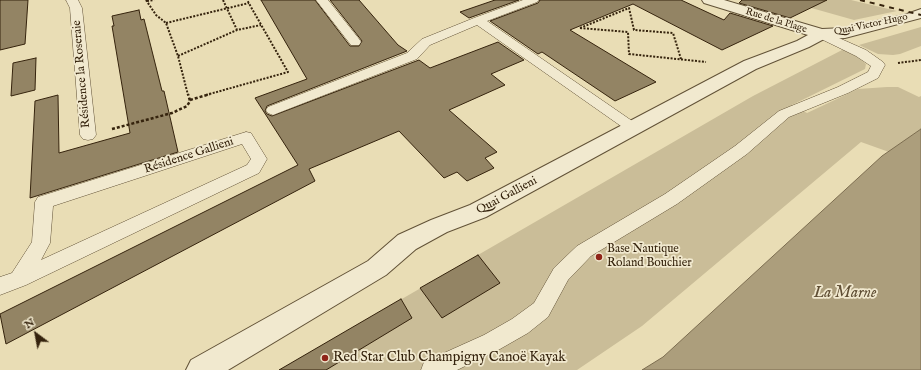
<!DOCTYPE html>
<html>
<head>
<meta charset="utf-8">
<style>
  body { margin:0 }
  #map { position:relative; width:921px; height:370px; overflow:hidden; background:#e9ddb5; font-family:"IM FELL English",serif }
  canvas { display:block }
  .north { position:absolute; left:16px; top:314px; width:40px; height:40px; -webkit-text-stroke:3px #f1e9cf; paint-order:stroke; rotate:328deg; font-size:11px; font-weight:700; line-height:16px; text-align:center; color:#35230d }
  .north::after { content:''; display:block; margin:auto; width:14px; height:18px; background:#35230d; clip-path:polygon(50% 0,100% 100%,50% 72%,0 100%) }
</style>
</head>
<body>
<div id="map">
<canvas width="921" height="370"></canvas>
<div class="north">N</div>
</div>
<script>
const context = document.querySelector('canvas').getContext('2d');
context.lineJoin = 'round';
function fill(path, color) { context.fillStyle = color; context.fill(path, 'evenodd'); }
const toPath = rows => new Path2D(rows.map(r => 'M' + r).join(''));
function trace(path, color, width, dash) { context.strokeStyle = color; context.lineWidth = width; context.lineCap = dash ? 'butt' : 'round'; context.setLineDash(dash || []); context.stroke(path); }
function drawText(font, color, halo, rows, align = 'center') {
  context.font = font + ' "IM FELL English",serif'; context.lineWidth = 3.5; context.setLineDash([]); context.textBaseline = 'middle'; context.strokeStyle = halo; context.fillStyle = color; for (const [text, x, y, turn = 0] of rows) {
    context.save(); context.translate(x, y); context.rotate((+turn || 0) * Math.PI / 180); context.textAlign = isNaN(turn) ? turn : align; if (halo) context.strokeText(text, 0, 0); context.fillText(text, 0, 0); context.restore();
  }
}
const green = toPath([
  [783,0,851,0,897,11,854,20],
  [921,27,921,46,900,54,893,55,878,54,859,45],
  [844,49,859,58,866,64,865,69,792,105,807,113,858,89,887,87,898,87,919,97,921,96,921,129,889,152,861,142,642,326,577,370,279,370,753,96]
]);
const water = toPath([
  [921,129,921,370,642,370,663,357,882,156,921,129]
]);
const building = toPath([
  [0,0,28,0,25,44,0,50,0,0],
  [261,0,315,0,350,46,359,46,362,41,330,0,359,0,398,45,407,51,267,106,265,111,267,114,272,116,419,60,430,68,498,42,524,60,491,74,505,85,449,110,497,152,485,158,494,168,467,181,457,172,444,178,399,131,309,169,315,181,6,344,0,314,298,165,255,98,307,79,261,0],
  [495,0,519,0,469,18,460,12,495,0],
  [540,0,681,0,724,20,730,13,773,26,722,50,633,4,570,30,656,82,615,101,542,52,538,54,490,21,538,3,540,0],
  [742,0,827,0,790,18,739,3,742,0],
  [139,10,141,20,144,19,162,91,164,91,178,152,30,198,35,101,58,95,59,153,130,133,112,26,114,26,112,16,139,10],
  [36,58,35,90,11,96,13,63,36,58],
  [478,255,500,283,442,318,420,288,478,255],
  [401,299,412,318,326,370,279,370,401,299]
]);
const pathFar1 = toPath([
  [146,0,156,15,166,23,178,56,188,95],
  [223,0,237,30],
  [147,1,154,0],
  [166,23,249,3],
  [580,28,628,32,629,54,706,62],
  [580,28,629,8,634,30,673,33,681,59],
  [178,56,237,30,261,25],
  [898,63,921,60],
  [206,95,288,72,247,0]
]);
const path = toPath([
  [190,100,210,94],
  [112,129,172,113,187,106,190,101,188,94]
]);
const lane = toPath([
  [66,0,78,0,82,8,96,135,93,139,88,140,83,139,80,135,70,8,66,0],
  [316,0,328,0,359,39,361,42,359,45,351,45,316,0],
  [523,0,539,0,537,2,487,21,638,125,641,128,638,131,633,133,628,131,477,25,430,45,417,59,278,113,273,115,268,113,266,110,268,107,407,53,422,39,474,18,523,0],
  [821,30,866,50,883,62,885,65,878,78,848,93,789,117,747,154,677,204,591,256,568,280,548,317,528,333,500,349,457,370,421,370,424,362,484,335,512,319,534,303,554,268,577,246,665,194,735,146,779,111,838,87,868,72,871,66,856,56,817,37,815,34,817,31,821,30],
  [246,132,251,133,267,159,259,173,26,285,0,295,0,277,12,273,32,242,35,202,38,197,246,132],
  [242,144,251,159,247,165,41,260,50,243,53,206,242,144]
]);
const street = toPath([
  [702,0,724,0,822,29,845,28,904,15,921,9,921,18,845,38,824,39,809,47,756,69,486,217,447,232,416,249,386,275,228,370,186,370,191,360,368,261,398,235,431,220,470,205,744,61,797,41,808,35,704,3,702,0]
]);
const rail = toPath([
  [860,0,921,15]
]);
const markers = [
  [599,257,4,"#8f2418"],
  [325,358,4,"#8f2418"]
];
const farStreetnames = [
  ["Rue de la Plage",776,21,17],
  ["Quai Victor Hugo",871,25,-12]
];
const streetNames = [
  ["Résidence la Roseraie",82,74,-95],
  ["Résidence Gallieni",189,156,-18],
  ["Quai Gallieni",507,196,-28]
];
const poiNames = [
  ["Base Nautique",607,250],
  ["Roland Bouchier",607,264]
];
const nearPoinames = [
  ["Red Star Club Champigny Canoë Kayak",333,358]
];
const nearWaternames = [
  ["La Marne",845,294]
];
fill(green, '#cabd98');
fill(water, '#ac9e7c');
trace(water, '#7c6d50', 1);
fill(building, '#938464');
trace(building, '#35230d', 1);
trace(lane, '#625237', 1);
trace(street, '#625237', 2);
trace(pathFar1, '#35230d', 2, [2, 1.5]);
trace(path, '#35230d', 2.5, [3, 2]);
fill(lane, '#f1e9cf');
fill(street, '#f1e9cf');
trace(rail, '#35230d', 2, [5, 5]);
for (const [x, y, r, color] of markers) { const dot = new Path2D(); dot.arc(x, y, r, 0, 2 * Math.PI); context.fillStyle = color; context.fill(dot); trace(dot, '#f1e9cf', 1.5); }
drawText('10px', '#35230d', '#f1e9cf', farStreetnames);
drawText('12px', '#35230d', '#f1e9cf', streetNames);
drawText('12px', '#35230d', '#f1e9cf', poiNames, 'left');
drawText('14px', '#35230d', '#f1e9cf', nearPoinames, 'left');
drawText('italic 16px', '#5f4e34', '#f1e9cf', nearWaternames);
</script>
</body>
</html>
